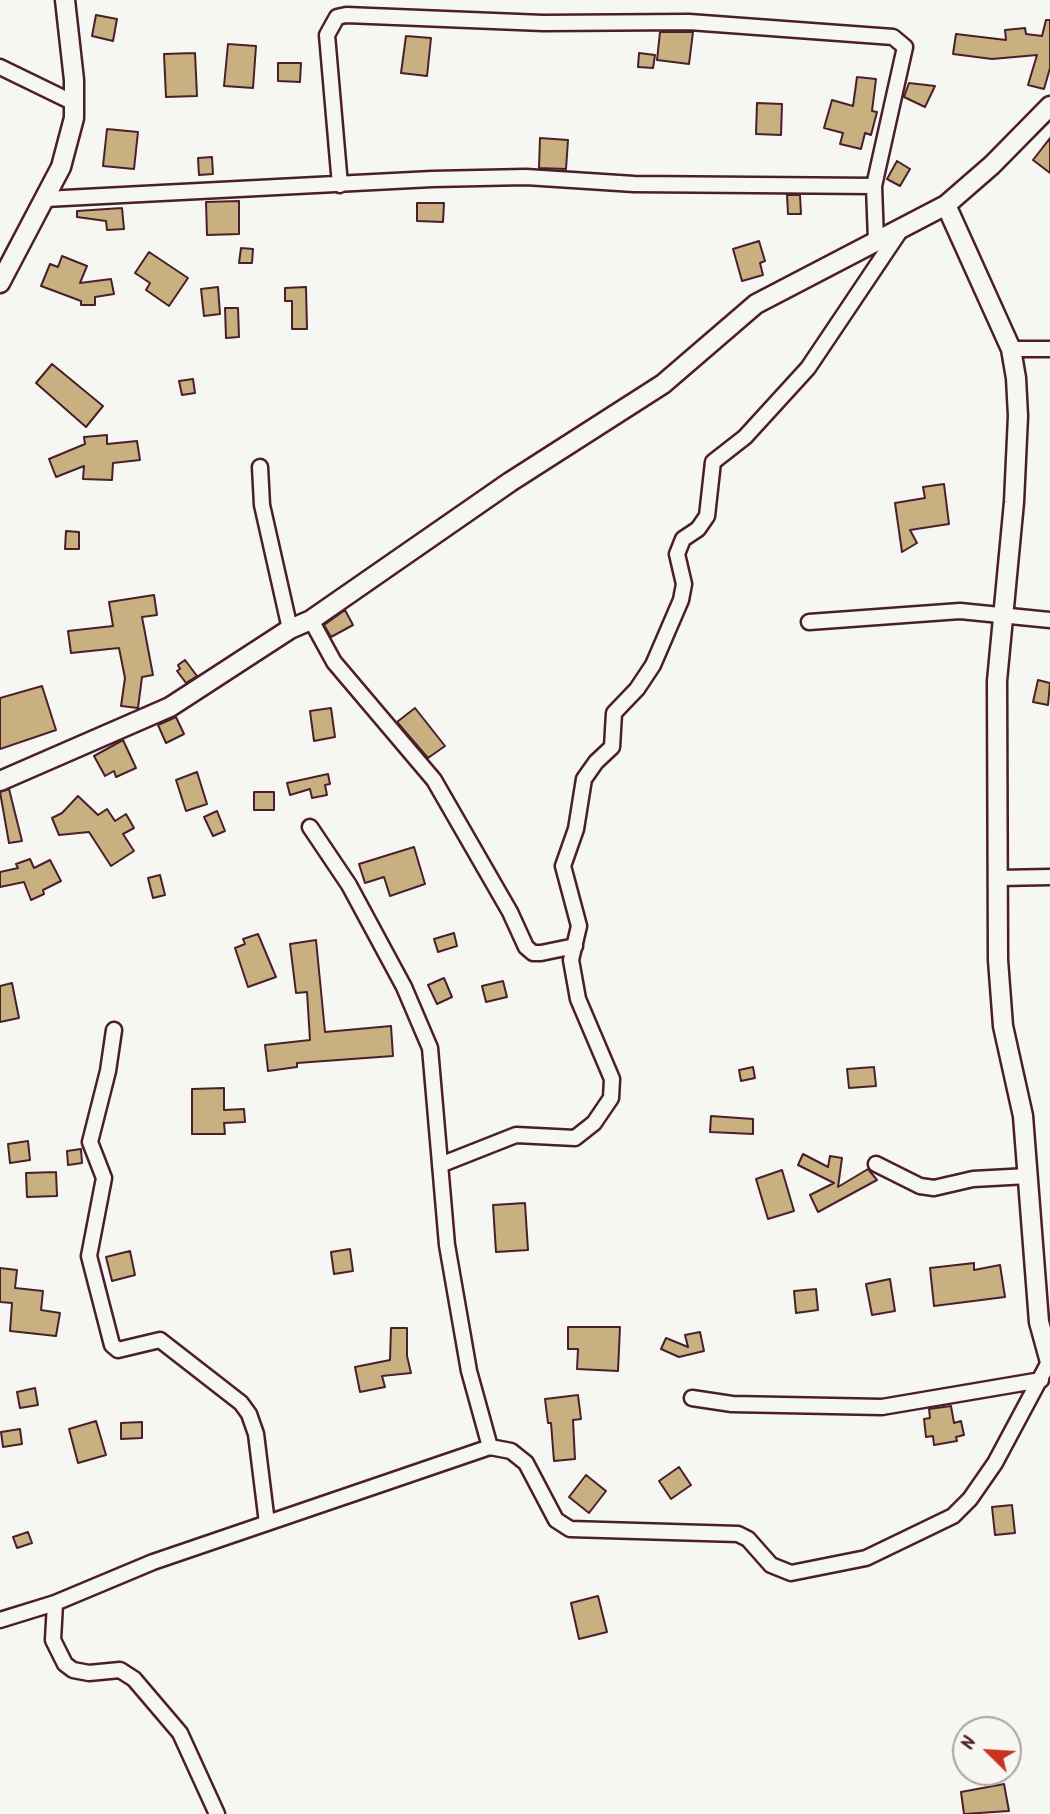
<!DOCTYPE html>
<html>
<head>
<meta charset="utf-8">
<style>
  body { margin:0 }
  #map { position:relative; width:1050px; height:1814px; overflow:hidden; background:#f6f6f2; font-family:Kalam,sans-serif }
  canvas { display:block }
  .north { position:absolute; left:952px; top:1716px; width:70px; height:70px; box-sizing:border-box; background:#f6f6f2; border:2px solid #b1a0a2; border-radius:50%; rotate:294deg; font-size:19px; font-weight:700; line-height:28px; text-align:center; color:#4a1f2b }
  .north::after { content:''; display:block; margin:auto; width:24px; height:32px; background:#c8321e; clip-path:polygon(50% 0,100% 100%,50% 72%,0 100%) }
</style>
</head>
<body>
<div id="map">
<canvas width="1050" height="1814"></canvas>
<div class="north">N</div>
</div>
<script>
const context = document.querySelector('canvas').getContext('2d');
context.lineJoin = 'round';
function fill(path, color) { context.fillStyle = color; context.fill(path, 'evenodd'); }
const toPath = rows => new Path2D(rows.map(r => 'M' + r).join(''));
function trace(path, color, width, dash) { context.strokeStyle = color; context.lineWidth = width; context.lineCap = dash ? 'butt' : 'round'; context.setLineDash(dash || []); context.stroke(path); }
const building = toPath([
  [96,15,117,19,113,41,92,36,96,15],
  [1046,20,1050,20,1050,68,1044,89,1028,85,1037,55,992,59,953,54,956,34,1006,40,1005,30,1025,28,1026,34,1042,36,1046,20],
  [660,32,693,32,689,64,657,60,660,32],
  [406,36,431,38,427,76,401,73,406,36],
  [228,44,256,46,253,88,224,86,228,44],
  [195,53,197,96,166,97,164,54,195,53],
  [639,53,655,55,653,68,638,67,639,53],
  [278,63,301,63,300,82,278,81,278,63],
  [857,77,876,79,872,111,877,112,871,135,865,133,861,149,840,144,843,133,824,128,832,100,853,106,857,77],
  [909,83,935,86,925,107,904,97,909,83],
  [757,103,782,104,781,135,756,134,757,103],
  [107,129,138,132,134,169,103,166,107,129],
  [540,138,568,140,566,169,539,168,540,138],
  [1050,138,1050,173,1033,160,1050,138],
  [212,157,213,174,199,175,198,158,212,157],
  [897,161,910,169,900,186,887,179,897,161],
  [787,195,800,195,801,214,788,214,787,195],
  [239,201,239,234,207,235,206,202,239,201],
  [417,203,444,203,443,222,417,221,417,203],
  [122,208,124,229,107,230,106,221,77,217,77,211,122,208],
  [759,241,765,261,760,263,763,275,742,281,733,249,759,241],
  [241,248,253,249,252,263,239,263,241,248],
  [149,252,188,278,169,306,146,290,150,283,135,273,149,252],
  [62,256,87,266,80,283,111,279,114,294,95,297,95,305,81,305,81,301,41,286,50,264,58,267,62,256],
  [218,287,220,314,204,316,201,289,218,287],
  [306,287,307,329,292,329,292,301,285,301,285,288,306,287],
  [225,308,238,308,239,337,226,338,225,308],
  [52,364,103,406,86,427,36,383,52,364],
  [193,379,195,393,182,395,179,381,193,379],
  [107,435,107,444,137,441,140,460,113,463,112,480,83,479,84,466,56,477,49,459,85,444,84,437,107,435],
  [944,484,949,524,910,530,917,543,902,552,895,503,925,498,923,487,944,484],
  [66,531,79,532,79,549,65,549,66,531],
  [154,595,157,615,142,617,153,675,142,677,138,708,121,706,125,678,119,648,71,653,68,631,113,626,109,602,154,595],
  [345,610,353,625,331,637,324,625,345,610],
  [185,660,197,676,186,683,177,671,180,669,178,665,185,660],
  [1038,680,1050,683,1048,705,1033,702,1038,680],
  [42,686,56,730,0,749,0,698,42,686],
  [331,708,335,737,314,741,310,711,331,708],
  [415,708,445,746,428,758,397,722,415,708],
  [176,717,184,734,166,743,158,725,176,717],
  [123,740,136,768,116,777,114,771,105,776,94,756,123,740],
  [197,772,207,804,186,811,176,780,197,772],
  [328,774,330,784,325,785,327,795,312,798,310,789,290,795,287,783,328,774],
  [9,789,22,841,9,843,0,792,9,789],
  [254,792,274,792,274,810,254,810,254,792],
  [78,796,98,815,107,809,115,821,126,814,134,828,123,834,134,851,111,866,89,832,59,835,52,818,62,813,78,796],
  [217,811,225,831,213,836,204,817,217,811],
  [414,847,425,884,390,896,384,877,365,883,359,864,414,847],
  [30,859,34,868,50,860,61,881,43,890,44,894,31,900,24,882,0,887,0,872,18,868,16,864,30,859],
  [160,875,165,895,153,898,148,878,160,875],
  [454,933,457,946,438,952,434,939,454,933],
  [258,934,276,977,248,987,235,948,245,944,243,939,258,934],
  [316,940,325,1032,391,1026,393,1056,297,1063,297,1067,268,1071,265,1045,310,1040,307,992,296,993,290,944,316,940],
  [444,978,452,997,437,1004,428,985,444,978],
  [503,981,507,997,486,1002,482,986,503,981],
  [12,983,19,1018,0,1022,0,986,12,983],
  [753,1067,755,1078,741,1081,739,1070,753,1067],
  [874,1067,876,1086,849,1088,847,1069,874,1067],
  [224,1088,224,1110,244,1109,245,1122,224,1123,225,1134,192,1134,192,1089,224,1088],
  [711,1116,753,1119,753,1134,710,1132,711,1116],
  [28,1141,30,1160,10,1163,8,1144,28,1141],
  [81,1149,82,1163,68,1165,67,1151,81,1149],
  [803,1154,828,1167,830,1156,842,1158,838,1187,868,1169,877,1180,818,1212,810,1195,834,1183,798,1165,803,1154],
  [782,1170,794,1211,768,1219,756,1179,782,1170],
  [56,1172,57,1196,27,1197,26,1173,56,1172],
  [525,1203,528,1250,496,1252,493,1205,525,1203],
  [350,1249,353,1271,334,1274,331,1252,350,1249],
  [130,1251,135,1275,112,1281,106,1257,130,1251],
  [974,1263,974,1270,1000,1265,1005,1297,934,1306,930,1268,974,1263],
  [0,1268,17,1270,15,1288,43,1291,41,1310,60,1313,56,1336,10,1331,12,1303,0,1302,0,1268],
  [890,1279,895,1311,872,1315,866,1284,890,1279],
  [816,1289,818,1310,796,1313,794,1291,816,1289],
  [568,1327,620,1327,618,1371,577,1369,578,1349,568,1349,568,1327],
  [391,1328,407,1328,407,1356,411,1373,382,1376,385,1387,360,1392,355,1367,390,1360,391,1328],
  [700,1332,704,1351,679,1357,661,1349,666,1338,688,1347,685,1335,700,1332],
  [35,1388,38,1405,20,1408,17,1392,35,1388],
  [578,1395,581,1419,573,1420,575,1459,554,1461,551,1423,548,1423,545,1399,578,1395],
  [951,1406,954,1423,961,1421,964,1435,956,1437,957,1441,934,1445,933,1436,926,1437,924,1419,930,1418,929,1409,951,1406],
  [96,1421,106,1455,78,1463,69,1429,96,1421],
  [142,1422,142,1438,121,1439,121,1423,142,1422],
  [20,1429,22,1444,3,1447,1,1432,20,1429],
  [679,1467,691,1485,671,1499,659,1481,679,1467],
  [586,1475,606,1491,589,1513,569,1497,586,1475],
  [1012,1505,1015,1533,995,1535,992,1507,1012,1505],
  [28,1532,32,1543,17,1548,13,1537,28,1532],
  [598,1596,607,1632,579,1639,571,1603,598,1596],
  [1004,1784,1009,1811,964,1814,961,1792,1004,1784]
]);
const minor = toPath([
  [0,67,74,103],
  [340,185,327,35,337,17,346,15,543,23,689,22,893,37,905,47,874,186,876,241],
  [45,199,432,179,526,177,634,184,874,186],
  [1011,349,1050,349],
  [260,467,262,505,290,629],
  [311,620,334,662,434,780,510,912,526,947,533,953,541,953,575,946],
  [809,622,960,611,1050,620],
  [310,827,349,885,404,987,430,1048,447,1245,469,1371,490,1447],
  [999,878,1050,877],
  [114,1030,108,1071,90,1142,104,1178,89,1256,112,1345,118,1350,160,1340,241,1403,249,1414,256,1434,267,1523],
  [876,1164,920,1186,934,1188,973,1179,1028,1176],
  [440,1165,516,1135,575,1138,594,1123,611,1098,612,1079,578,999,571,960,579,926,563,866,576,829,584,779,596,762,612,747,614,713,637,689,653,665,681,600,684,584,677,554,683,539,698,529,707,516,713,462,745,437,808,368,900,231],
  [692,1398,732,1404,882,1407,1041,1380],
  [55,1603,53,1640,65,1664,73,1670,89,1673,120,1670,134,1679,180,1733,217,1814],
  [0,1620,55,1603,153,1562,490,1447,511,1451,526,1463,556,1520,570,1529,738,1534,748,1539,771,1565,791,1573,866,1558,953,1516,970,1499,995,1463,1049,1362]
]);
const tertiary = toPath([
  [946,205,1011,349,1016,378,1018,416,1014,502,997,681,998,960,1003,1026,1023,1116,1039,1322,1050,1362],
  [0,283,61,167,74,118,74,80,65,0],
  [0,781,170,707,290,629,311,620,510,482,663,384,756,304,946,205,992,165,1050,106]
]);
fill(building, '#c9b080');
trace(building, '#4a1f2b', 2);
trace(minor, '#4a1f2b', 19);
trace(tertiary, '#4a1f2b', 23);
trace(minor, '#f6f6f2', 14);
trace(tertiary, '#f6f6f2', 18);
</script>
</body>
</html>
